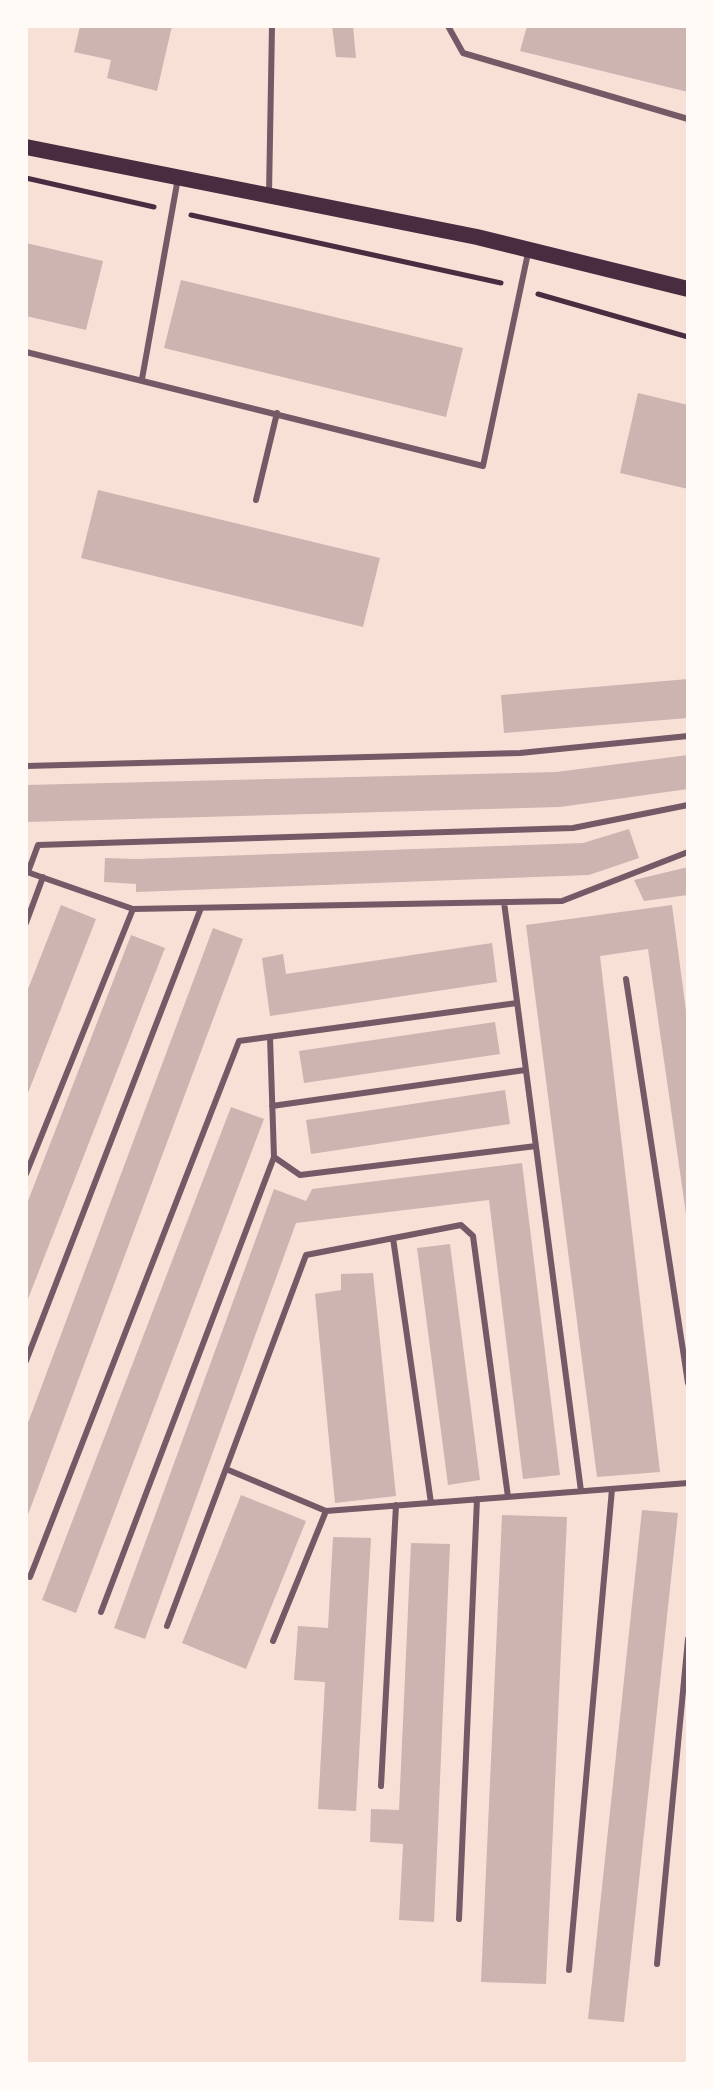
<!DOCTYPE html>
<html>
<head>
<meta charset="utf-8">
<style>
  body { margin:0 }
  #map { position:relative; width:714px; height:2090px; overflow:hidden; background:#f7e1d7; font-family:"DM Sans",sans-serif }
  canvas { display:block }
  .frame { position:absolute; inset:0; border:28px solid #fffaf5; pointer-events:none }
</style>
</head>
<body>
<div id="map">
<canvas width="714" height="2090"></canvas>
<div class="frame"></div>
</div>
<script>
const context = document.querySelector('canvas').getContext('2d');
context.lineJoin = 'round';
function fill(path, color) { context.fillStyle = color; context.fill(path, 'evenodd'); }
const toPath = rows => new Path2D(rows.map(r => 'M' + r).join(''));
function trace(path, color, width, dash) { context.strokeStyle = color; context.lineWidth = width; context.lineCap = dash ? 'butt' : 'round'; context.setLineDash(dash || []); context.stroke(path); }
const building = toPath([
  [80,26,172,26,157,91,107,78,111,60,74,52],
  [332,26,353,26,356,58,336,57],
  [527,26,688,26,688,92,520,51],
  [26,243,103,261,86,330,26,316],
  [181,280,463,348,446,417,164,348],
  [638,393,688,405,688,489,620,473],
  [98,490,380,558,363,627,81,558],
  [688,679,688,718,504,733,501,695],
  [688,755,688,789,560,807,26,822,26,785,556,772],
  [629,829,639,858,589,875,136,892,136,884,104,882,105,858,136,859,583,843],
  [688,867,688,895,644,901,634,880],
  [61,905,96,919,26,1098,26,994],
  [672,905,688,1026,688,1228,648,949,600,956,660,1472,597,1477,526,925],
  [213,928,243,939,26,1520,26,1428],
  [131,935,165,948,26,1304,26,1206],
  [492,943,497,982,270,1016,262,958,283,954,286,974],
  [495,1022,500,1054,304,1083,299,1051],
  [505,1090,510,1124,311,1154,306,1120],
  [231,1107,264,1119,76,1613,42,1600],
  [522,1163,560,1475,523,1479,489,1200,296,1223,145,1639,114,1628,274,1189,306,1201,312,1189],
  [450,1244,480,1480,448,1485,417,1248],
  [373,1273,396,1496,335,1503,315,1294,341,1290,341,1274],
  [241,1495,306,1521,246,1669,182,1643],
  [642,1510,678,1513,624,2022,588,2019],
  [502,1515,567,1517,546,1984,481,1982],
  [333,1537,371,1538,356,1811,318,1809,325,1682,294,1680,298,1626,328,1628],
  [411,1543,450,1544,434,1922,399,1920,403,1844,370,1842,371,1809,399,1810]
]);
const path = toPath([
  [26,178,154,207],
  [191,215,501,283],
  [538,294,688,337]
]);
const service = toPath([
  [448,26,463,53,688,119],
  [269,194,272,26],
  [26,352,483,466,528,253],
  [142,379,178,178],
  [256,500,277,413],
  [26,766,520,753,688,736],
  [27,872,133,909,562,901,688,852],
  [28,872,38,845,573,828,688,805],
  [504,902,581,1491],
  [26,923,43,877],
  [626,979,688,1383],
  [272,1106,525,1070],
  [274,1157,300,1175,536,1146],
  [26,1174,133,909],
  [393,1238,431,1503],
  [26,1361,201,908],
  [226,1469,326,1511,688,1483],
  [30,1577,239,1041,517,1003],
  [101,1612,274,1157,270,1037],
  [167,1626,306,1255,461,1225,473,1236,508,1497],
  [273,1641,326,1511],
  [381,1786,396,1505],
  [459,1919,477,1499],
  [657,1964,688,1639],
  [569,1970,612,1489]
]);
const secondary = toPath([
  [26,147,477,237,688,289]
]);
fill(building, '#ccb4b1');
trace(path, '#4a2c40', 5);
trace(service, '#755966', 6);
trace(secondary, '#4a2c40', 16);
</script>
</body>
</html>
